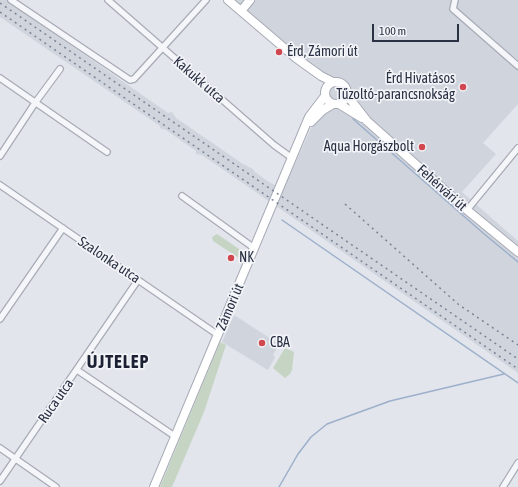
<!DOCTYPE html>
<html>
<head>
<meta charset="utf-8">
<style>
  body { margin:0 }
  #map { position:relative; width:518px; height:487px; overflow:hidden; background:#e2e5eb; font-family:"Asap Condensed",sans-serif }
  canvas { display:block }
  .scale { position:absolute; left:372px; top:24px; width:87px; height:18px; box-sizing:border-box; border:2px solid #2a3143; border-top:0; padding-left:5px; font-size:12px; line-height:14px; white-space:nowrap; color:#2a3143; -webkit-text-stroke:3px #f2f4f8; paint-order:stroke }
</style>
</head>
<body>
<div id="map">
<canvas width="518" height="487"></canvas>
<div class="scale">100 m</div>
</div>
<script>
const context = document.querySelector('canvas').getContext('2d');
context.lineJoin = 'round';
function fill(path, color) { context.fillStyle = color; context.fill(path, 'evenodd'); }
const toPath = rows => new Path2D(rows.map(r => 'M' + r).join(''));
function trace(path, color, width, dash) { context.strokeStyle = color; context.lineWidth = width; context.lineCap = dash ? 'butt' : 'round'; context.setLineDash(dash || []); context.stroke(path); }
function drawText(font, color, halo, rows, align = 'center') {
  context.font = font + ' "Asap Condensed",sans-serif'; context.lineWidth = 3.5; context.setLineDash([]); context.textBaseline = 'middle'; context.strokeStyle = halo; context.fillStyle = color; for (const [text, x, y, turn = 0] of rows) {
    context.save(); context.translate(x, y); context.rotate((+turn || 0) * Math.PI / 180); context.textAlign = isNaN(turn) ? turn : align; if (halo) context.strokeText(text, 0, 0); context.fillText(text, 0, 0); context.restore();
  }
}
const built = toPath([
  [0,0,6,0,168,113,172,112,176,118,243,164,253,169,255,172,266,180,283,190,332,82,233,0,518,0,518,104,483,143,496,154,462,192,518,241,518,373,202,155,196,154,196,151,166,130,160,128,160,126,0,17],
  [234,315,279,344,273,355,275,357,268,370,222,342]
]);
const green = toPath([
  [217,234,242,251,239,258,213,241,212,237],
  [220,342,226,345,204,412,172,487,160,487],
  [285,348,294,352,292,370,290,374,285,378,273,368]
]);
const stream = toPath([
  [353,119,483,233,518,262],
  [282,220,518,383],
  [279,487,298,454,311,437,327,424,390,401,504,374]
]);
const street = toPath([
  [11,0,130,80,134,79,206,0],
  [108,0,274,145,292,158],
  [455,0,453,9,518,66],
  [0,78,107,152],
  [0,156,35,103,60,69],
  [0,185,218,335],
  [182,196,254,248],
  [467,210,518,148],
  [0,319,63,228],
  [77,370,176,437],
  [0,448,56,487],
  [0,481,138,280],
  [503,487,518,463]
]);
const secondary = toPath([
  [228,0,296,58,321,76,333,82],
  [241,11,250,0],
  '325 93a11 11 0 1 1 22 0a11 11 0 1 1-22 0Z',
  [347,95,367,121,467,210,518,252],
  [339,104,362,118],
  [311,122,323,110,333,104],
  [154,487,309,117,325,96]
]);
const rail = toPath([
  [0,3,518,359],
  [0,12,518,369],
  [345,204,458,304,518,345]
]);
const markers = [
  [279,52,4,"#d14750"],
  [463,87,4,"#d14750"],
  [422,147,4,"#d14750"],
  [231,258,4,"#d14750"],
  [262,343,4,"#d14750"]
];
const poiNames = [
  ["Érd, Zámori út",287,52],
  ["Érd Hivatásos",455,79,"right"],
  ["Tűzoltó-parancsnokság",455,95,"right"],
  ["Aqua Horgászbolt",414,147,"right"],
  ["NK",239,258],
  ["CBA",270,343]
];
const streetNames = [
  ["Kakukk utca",199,80,41],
  ["Fehérvári út",442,188,42],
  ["Szalonka utca",109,260,34],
  ["Zámori út",230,307,-67],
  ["Ruca utca",56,401,-55]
];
const districtNames = [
  ["ÚJTELEP",118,362]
];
fill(built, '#d0d4dd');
fill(green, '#c6d5c3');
trace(stream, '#9db0cb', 1.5);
trace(street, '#a7abb5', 8);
trace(secondary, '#a7abb5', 10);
trace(street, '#f5f6f9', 5.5);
trace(secondary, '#fff', 8);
trace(rail, '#7b8395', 1.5, [2, 4]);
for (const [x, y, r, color] of markers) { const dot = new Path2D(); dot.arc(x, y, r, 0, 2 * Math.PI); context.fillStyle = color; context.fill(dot); trace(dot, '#f2f4f8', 1.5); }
drawText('14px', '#2a3143', '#f2f4f8', poiNames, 'left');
drawText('14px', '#2a3143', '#f2f4f8', streetNames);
context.letterSpacing = '1px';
drawText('bold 18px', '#1c2234', '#f2f4f8', districtNames);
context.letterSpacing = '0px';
</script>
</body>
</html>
